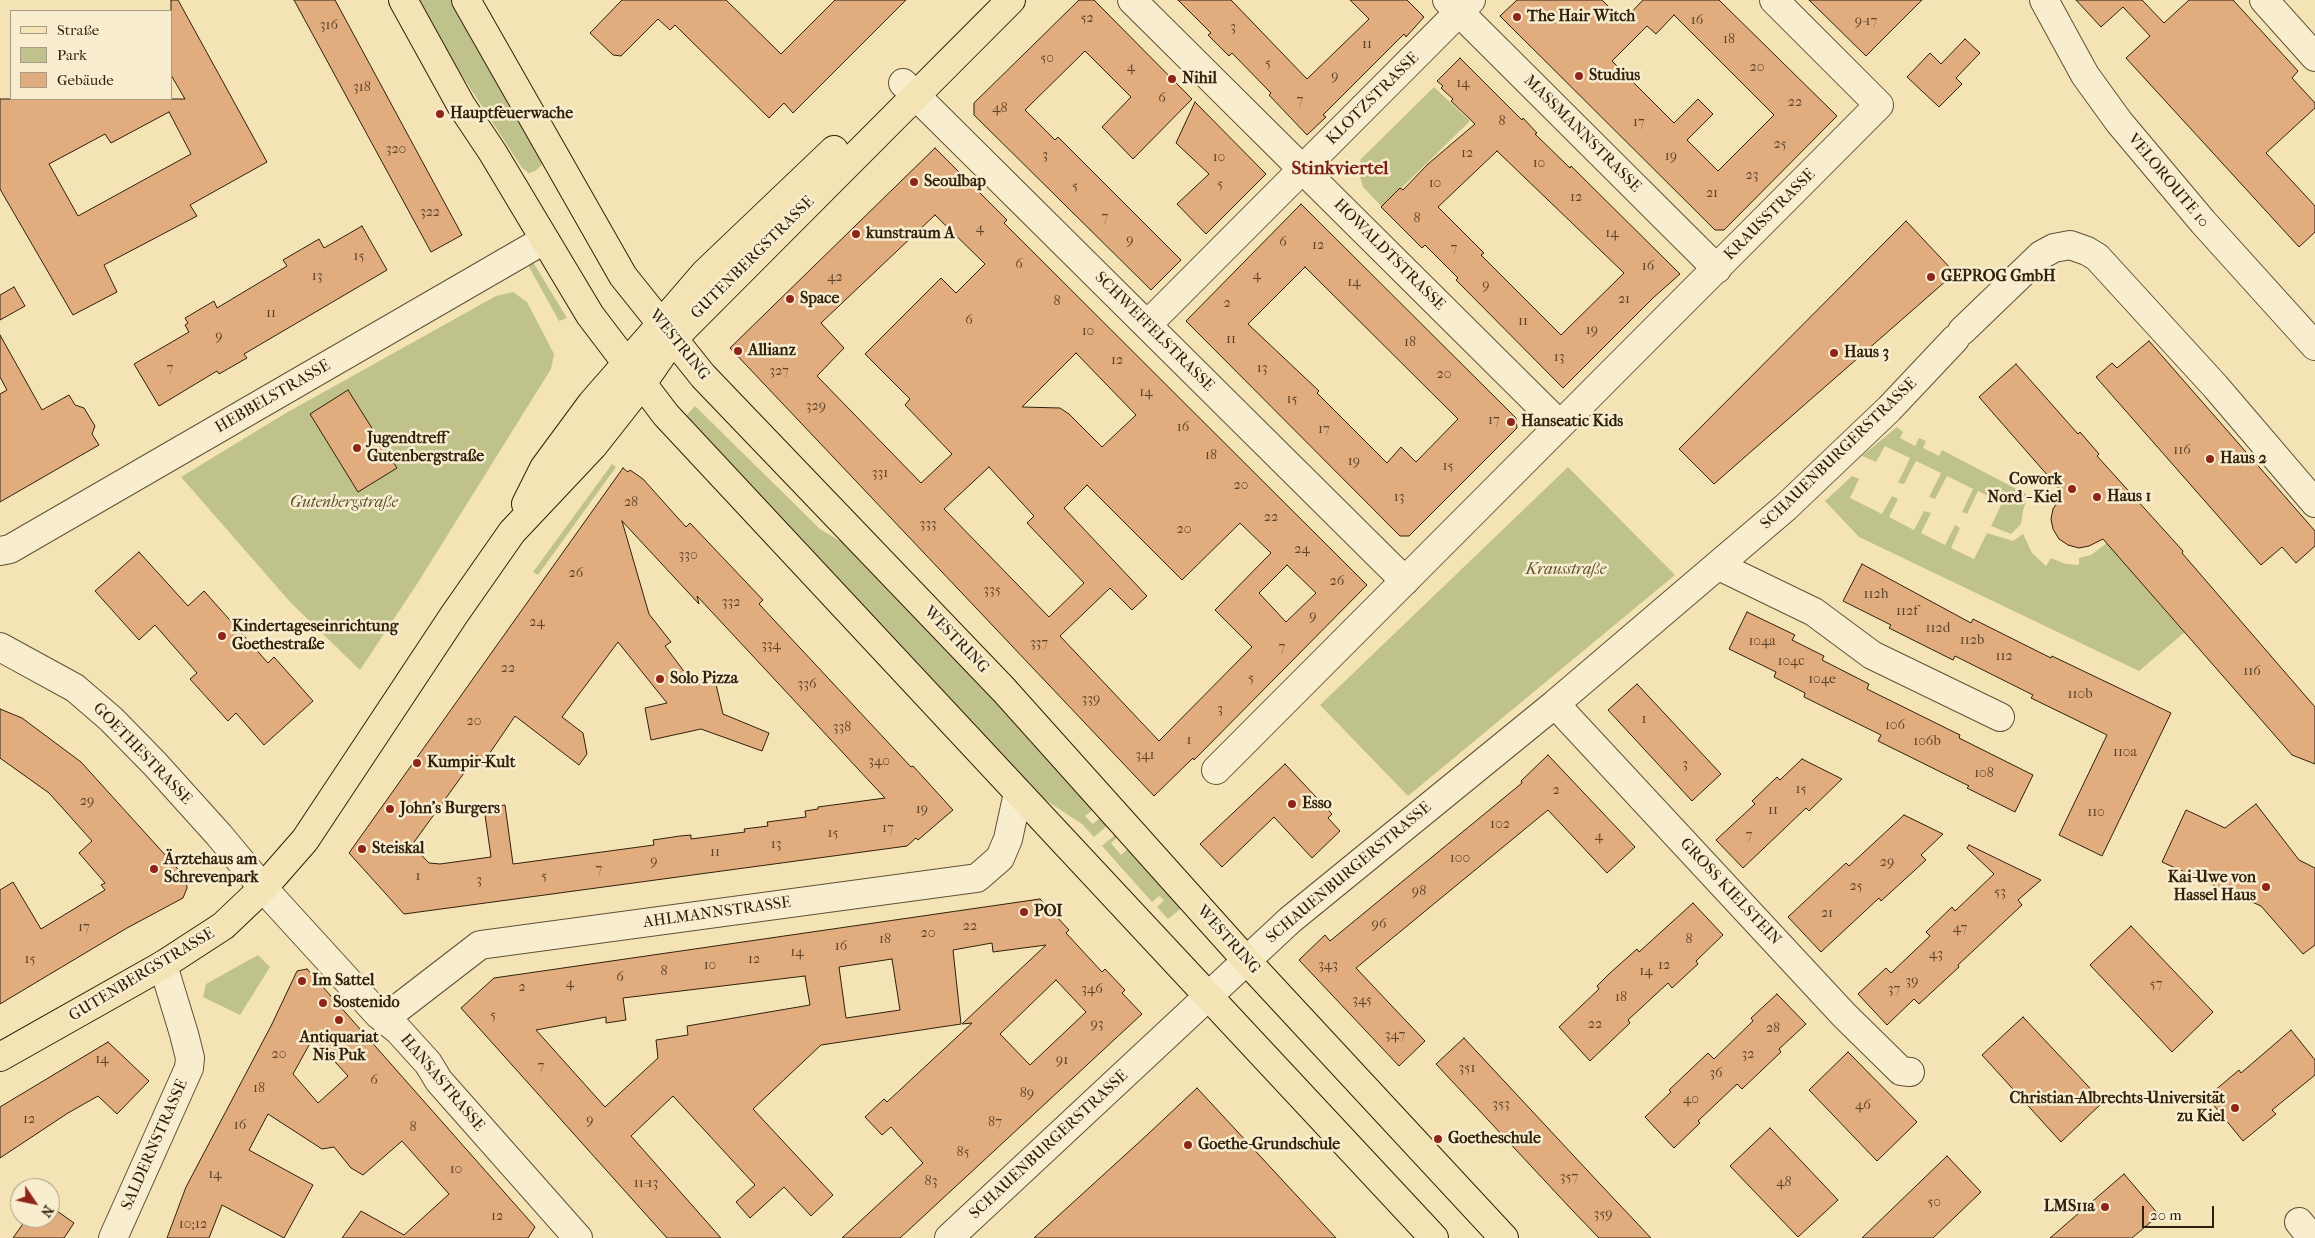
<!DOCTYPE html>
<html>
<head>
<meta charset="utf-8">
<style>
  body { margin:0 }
  #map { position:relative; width:2315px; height:1238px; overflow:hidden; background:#f4e4b5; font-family:"IM FELL French Canon",serif }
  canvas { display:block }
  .legend { position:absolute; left:10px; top:10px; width:162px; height:90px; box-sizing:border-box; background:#f8edcf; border:1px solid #a89b81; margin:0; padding:6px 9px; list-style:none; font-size:15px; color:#30200c }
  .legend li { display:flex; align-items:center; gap:10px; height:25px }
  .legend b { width:25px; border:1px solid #a89b81 }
  .north { position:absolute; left:10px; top:1178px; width:50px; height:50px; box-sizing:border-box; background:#f8edcf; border:1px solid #a89b81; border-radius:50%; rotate:124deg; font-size:14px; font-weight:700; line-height:20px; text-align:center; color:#30200c }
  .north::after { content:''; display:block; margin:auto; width:18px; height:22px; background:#8f2418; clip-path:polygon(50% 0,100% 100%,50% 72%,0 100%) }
  .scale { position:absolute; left:2142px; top:1206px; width:72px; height:22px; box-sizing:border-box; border:2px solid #30200c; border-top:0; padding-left:6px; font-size:15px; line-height:18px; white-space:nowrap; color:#30200c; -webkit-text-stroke:4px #f8edcf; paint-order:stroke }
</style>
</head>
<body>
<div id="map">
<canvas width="2315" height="1238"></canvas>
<ul class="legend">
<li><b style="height:6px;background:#f4e4b5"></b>Straße</li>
<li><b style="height:14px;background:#bfc38b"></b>Park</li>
<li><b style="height:14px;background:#e1ad7f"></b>Gebäude</li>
</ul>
<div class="north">N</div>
<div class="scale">20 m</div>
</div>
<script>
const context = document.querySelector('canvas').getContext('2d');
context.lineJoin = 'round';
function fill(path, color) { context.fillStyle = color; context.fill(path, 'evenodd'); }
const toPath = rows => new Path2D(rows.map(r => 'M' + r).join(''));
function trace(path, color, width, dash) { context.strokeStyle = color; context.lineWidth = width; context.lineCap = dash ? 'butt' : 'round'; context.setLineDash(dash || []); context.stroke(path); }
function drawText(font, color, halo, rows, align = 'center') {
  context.font = font + ' "IM FELL French Canon",serif'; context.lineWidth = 5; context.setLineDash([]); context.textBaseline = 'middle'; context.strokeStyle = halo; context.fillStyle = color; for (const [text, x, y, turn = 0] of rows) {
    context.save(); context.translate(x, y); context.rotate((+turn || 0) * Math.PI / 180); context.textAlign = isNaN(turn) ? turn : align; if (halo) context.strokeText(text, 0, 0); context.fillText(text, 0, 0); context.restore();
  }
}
const green = toPath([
  [415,0,454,0,543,158,541,166,535,171,529,173,522,168,428,23],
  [1434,87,1470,121,1382,207,1363,187,1358,169,1361,159],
  [533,262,567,318,559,321,528,265],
  [513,292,527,302,554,354,551,369,417,584,360,670,291,603,181,477,286,413,496,296],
  [695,406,820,529,852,548,1095,808,1085,816,1093,824,1102,816,1109,824,1094,837,1082,824,1041,797,685,417],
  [1897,427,1903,432,1900,438,1915,446,1919,438,1926,441,1923,448,1939,456,1942,450,2028,495,2023,511,2021,524,2011,534,1991,526,2002,503,1978,491,1967,514,1962,512,1973,489,1947,476,1935,499,1929,497,1941,473,1916,461,1904,484,1898,483,1910,458,1885,446,1876,462,1862,456],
  [612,464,616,467,538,575,533,572],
  [1568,467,1675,575,1408,796,1320,705],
  [1852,476,1859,479,1850,498,1882,514,1892,496,1898,499,1889,517,1914,530,1924,511,1931,513,1921,533,1945,545,1955,525,1960,528,1951,548,1974,559,1987,533,2013,541,2023,534,2032,553,2046,566,2051,558,2066,564,2079,565,2079,558,2091,555,2107,543,2185,632,2139,671,1859,537,1825,501],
  [1117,833,1119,836,1111,843,1121,855,1130,847,1183,907,1168,919,1157,907,1164,900,1159,896,1152,902,1102,846],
  [258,955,270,967,240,1015,203,997,206,984]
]);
const building = toPath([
  [171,0,178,0,267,162,190,205,197,216,104,265,117,292,73,315,0,189,0,99,185,99,171,75,171,0],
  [169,112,191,154,78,216,49,164,105,134,111,143,169,112],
  [294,0,335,0,462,235,431,252,294,0],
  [622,0,726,0,781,54,835,0,906,0,793,113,784,103,769,118,675,25,670,30,658,19,621,56,613,55,590,33,622,0],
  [1079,0,1094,0,1192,99,1133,159,1102,127,1131,97,1085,51,1025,110,1055,140,1058,137,1181,260,1151,290,974,115,974,103,1079,0],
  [1178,0,1231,0,1307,79,1369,19,1350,0,1407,0,1424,17,1406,37,1404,34,1323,115,1326,117,1307,135,1269,95,1271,93,1232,53,1229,56,1208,35,1211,33,1178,0],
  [1517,0,1602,0,1623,21,1643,0,1719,0,1837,116,1724,230,1715,230,1500,16,1517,0],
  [1674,15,1774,115,1718,171,1687,140,1713,114,1698,99,1674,123,1612,61,1647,26,1656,34,1674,15],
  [1809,0,1922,0,1866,56,1809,0],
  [2076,0,2142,0,2164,23,2189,0,2233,0,2298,71,2292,78,2315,103,2315,108,2266,153,2315,206,2315,232,2299,247,2126,58,2150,36,2123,7,2101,27,2076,0],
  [1965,39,1980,53,1956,78,1962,84,1939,107,1907,77,1930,53,1941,64,1965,39],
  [1460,58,1522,120,1523,118,1537,133,1535,134,1570,168,1571,166,1680,274,1653,298,1563,388,1456,280,1458,278,1425,245,1422,248,1381,207,1400,188,1403,190,1428,164,1475,124,1451,101,1453,99,1441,88,1443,86,1437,81,1460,58],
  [1497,151,1624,273,1561,335,1481,255,1484,253,1438,207,1497,151],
  [1195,102,1266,174,1206,234,1177,204,1209,174,1176,143,1195,102],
  [935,148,1007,220,1004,223,1367,585,1194,760,1193,758,1154,796,730,348,935,148],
  [935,215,985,264,956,293,941,278,865,354,910,399,905,405,952,454,921,483,817,376,844,348,821,323,935,215],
  [1076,353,1136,415,1102,447,1069,414,1060,408,1022,407,1076,353],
  [989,467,1034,516,1027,523,1084,583,1049,617,944,509,989,467],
  [1087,485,1182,580,1240,523,1271,553,1215,610,1252,647,1159,741,1060,636,1110,588,1132,610,1147,596,1064,508,1087,485],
  [1287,565,1316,593,1286,622,1259,593,1287,565],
  [1301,204,1516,418,1517,428,1409,536,1400,536,1186,321,1301,204],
  [1305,267,1458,419,1416,462,1401,447,1387,463,1317,393,1319,391,1248,324,1305,267],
  [1906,221,1955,273,1714,484,1679,449,1906,221],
  [362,226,387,270,244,354,247,358,219,374,217,371,159,406,134,364,189,332,185,325,188,323,185,318,214,301,217,308,287,266,283,260,319,239,324,248,362,226],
  [14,287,25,306,0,320,0,295,14,287],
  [0,335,42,410,69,395,75,405,84,408,95,426,92,434,99,445,0,502,0,394,7,390,0,377,0,335],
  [2149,341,2315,531,2315,546,2296,563,2282,547,2261,565,2096,377,2112,363,2117,368,2149,341],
  [2016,364,2078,434,2080,432,2099,454,2097,456,2183,551,2182,553,2315,707,2315,764,2292,755,2103,539,2089,546,2079,548,2068,545,2059,539,2053,529,2051,519,2053,509,2063,493,1979,397,2016,364],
  [348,390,397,468,358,492,310,414,348,390],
  [623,468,628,472,630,470,643,479,686,527,690,523,763,600,759,604,911,767,913,766,953,810,918,840,916,838,907,846,404,914,349,853,623,468],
  [622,521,699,604,697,596,885,798,818,807,818,809,805,811,806,817,767,822,768,826,744,829,745,832,691,839,691,835,680,836,653,840,654,845,513,864,505,805,484,808,491,857,440,864,429,863,412,845,477,755,479,769,515,716,579,765,587,754,583,733,562,717,618,642,667,703,645,708,651,740,701,729,762,751,769,733,723,714,714,676,692,682,665,646,671,642,649,614,622,521],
  [139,552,188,606,204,591,268,663,274,657,313,701,264,745,236,713,228,721,190,679,197,673,155,625,139,640,95,591,139,552],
  [1862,564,1971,623,1973,619,2051,658,2052,656,2171,713,2102,856,2059,835,2107,735,2031,698,2033,695,1955,656,1953,660,1889,628,1891,625,1843,601,1862,564],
  [1747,612,1795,635,1792,640,1824,656,1822,660,1869,684,1867,689,1960,735,1959,738,2033,775,2015,812,1967,788,1969,786,1878,741,1881,735,1804,697,1805,693,1774,677,1776,672,1729,649,1747,612],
  [1637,684,1721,774,1692,801,1608,710,1637,684],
  [0,709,22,718,81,762,186,878,187,888,183,898,127,928,0,1004,0,890,13,882,41,929,105,890,101,885,105,883,79,853,92,841,49,793,0,758,0,709],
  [1548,755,1635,847,1607,873,1548,810,1356,968,1425,1041,1399,1066,1299,960,1325,935,1330,941,1522,783,1521,781,1548,755],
  [1802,759,1842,779,1809,811,1806,808,1743,868,1716,840,1755,804,1752,801,1777,777,1780,780,1802,759],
  [1285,764,1332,814,1328,818,1340,831,1312,858,1274,817,1222,867,1200,844,1285,764],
  [2256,804,2299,860,2315,868,2315,945,2303,954,2261,906,2162,862,2186,810,2225,828,2256,804],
  [1904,815,1943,834,1921,855,1926,860,1881,901,1879,898,1821,952,1788,917,1846,863,1849,866,1904,815],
  [1969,845,2041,880,2018,900,2022,905,1958,965,1959,967,1919,1004,1914,999,1887,1025,1858,994,1886,968,1891,973,1930,936,1926,932,1952,907,1955,911,1994,874,1967,848,1969,845],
  [1040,899,1069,930,1066,933,1102,972,1105,969,1125,990,1122,993,1142,1014,900,1238,842,1238,923,1163,891,1127,882,1135,865,1117,884,1099,887,1102,972,1023,962,1024,1046,945,993,952,992,943,953,950,961,1024,821,1045,753,1109,833,1195,811,1216,784,1187,750,1218,736,1202,755,1185,673,1096,631,1136,721,1238,667,1238,461,1008,494,978,1040,899],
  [892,959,900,1010,846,1018,839,967,892,959],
  [805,976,810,1005,687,1026,688,1035,656,1040,658,1058,605,1107,536,1030,606,1017,606,1023,626,1020,623,998,805,976],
  [1056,980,1086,1012,1030,1065,1000,1034,1056,980],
  [1693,903,1723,935,1696,961,1698,964,1672,988,1668,983,1628,1020,1630,1023,1590,1061,1559,1027,1599,989,1597,986,1610,973,1637,949,1639,952,1693,903],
  [2131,926,2213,1012,2172,1052,2090,965,2131,926],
  [307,969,535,1227,528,1238,342,1238,361,1211,404,1235,449,1194,402,1141,363,1175,351,1168,334,1147,322,1149,268,1114,249,1150,313,1185,284,1238,222,1205,209,1238,167,1238,186,1187,272,1024,297,971,307,969],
  [313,1038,348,1076,318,1103,293,1074,313,1038],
  [1777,994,1806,1024,1779,1049,1781,1052,1742,1089,1737,1084,1698,1121,1700,1123,1674,1148,1645,1117,1671,1092,1669,1090,1708,1053,1714,1059,1753,1021,1751,1018,1777,994],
  [2023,1017,2103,1102,2061,1142,1982,1055,2023,1017],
  [2291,1030,2315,1060,2315,1075,2272,1110,2276,1114,2243,1141,2207,1097,2239,1070,2241,1073,2291,1030],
  [1464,1038,1600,1184,1651,1238,1599,1238,1572,1210,1436,1064,1464,1038],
  [108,1042,149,1081,117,1114,98,1096,68,1113,0,1158,0,1107,108,1042],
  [1848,1052,1917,1122,1877,1161,1809,1090,1848,1052],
  [1197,1088,1336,1238,1034,1238,1147,1135,1197,1088],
  [1770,1128,1838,1200,1798,1237,1730,1166,1770,1128],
  [1947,1156,1981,1192,1933,1238,1862,1238,1947,1156],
  [2124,1174,2159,1215,2132,1238,2050,1238,2124,1174],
  [50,1206,74,1223,64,1238,13,1238,27,1218,50,1218,50,1206]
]);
const minor = toPath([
  [1132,0,1560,425],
  [1447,0,1717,269],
  [2044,0,2085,75,2119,122,2203,222,2315,346],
  [2264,0,2315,57],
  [903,83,1405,581],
  [1147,325,1471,0],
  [1962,331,2041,255,2054,248,2070,245,2087,251,2097,257,2215,386,2315,503],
  [0,551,10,549,544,240],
  [1719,566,1814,612,1872,655,2000,717],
  [0,647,75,688,111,719,155,764,219,835,263,888,378,1014,398,1030,428,1063,439,1081,578,1238],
  [1555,704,1844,1015,1901,1071,1910,1072],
  [1216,770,1879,105,1774,0],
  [384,1019,480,945,977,878,1000,858,1008,839,1018,793],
  [2299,1222,2312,1238],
  [113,1238,189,1068,190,1058,184,1034,163,965],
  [949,1238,1290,920,1555,704,1786,507,1889,409,1955,339]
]);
const major = toPath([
  [403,0,461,105,493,153,590,315,666,415,1434,1238],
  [466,0,623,276,703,376,1004,690,1246,960,1504,1238],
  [526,504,544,468,592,403,661,324,705,273,834,150],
  [0,1057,163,965,223,926,263,888,305,840,454,615,512,532,593,446,641,385,673,339,1011,0]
]);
const markers = [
  [1517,17,5,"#8f2418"],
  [1579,76,5,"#8f2418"],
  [1172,79,5,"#8f2418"],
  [440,114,5,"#8f2418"],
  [914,182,5,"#8f2418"],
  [856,234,5,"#8f2418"],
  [1931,277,5,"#8f2418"],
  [790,299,5,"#8f2418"],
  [738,351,5,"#8f2418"],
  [1834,353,5,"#8f2418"],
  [1511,422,5,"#8f2418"],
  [357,448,5,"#8f2418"],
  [2210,459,5,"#8f2418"],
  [2072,489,5,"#8f2418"],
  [2097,497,5,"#8f2418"],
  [222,636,5,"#8f2418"],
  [660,679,5,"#8f2418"],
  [417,763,5,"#8f2418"],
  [1292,804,5,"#8f2418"],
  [390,809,5,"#8f2418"],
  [362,849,5,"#8f2418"],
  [154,869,5,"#8f2418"],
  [2266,887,5,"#8f2418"],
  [1024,912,5,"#8f2418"],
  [302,981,5,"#8f2418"],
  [323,1003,5,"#8f2418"],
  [339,1020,5,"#8f2418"],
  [2235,1108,5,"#8f2418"],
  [1438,1139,5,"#8f2418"],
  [1188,1145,5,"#8f2418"],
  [2105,1207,5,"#8f2418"]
];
const numberNames = [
  ["52",1087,19],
  ["16",1697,21],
  ["9-17",1866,22],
  ["316",329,26],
  ["3",1233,28],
  ["18",1729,40],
  ["11",1367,45],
  ["50",1047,59],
  ["5",1268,64],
  ["4",1131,68],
  ["20",1757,68],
  ["9",1335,77],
  ["14",1463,84],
  ["318",362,88],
  ["6",1162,99],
  ["7",1300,101],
  ["22",1795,103],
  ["48",1000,109],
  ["8",1502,122],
  ["17",1639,123],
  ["25",1780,145],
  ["320",396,150],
  ["12",1467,154],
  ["3",1045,156],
  ["19",1671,157],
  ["10",1219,158],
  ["10",1539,164],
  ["23",1752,176],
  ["10",1435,184],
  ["5",1220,185],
  ["5",1075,187],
  ["21",1712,194],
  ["12",1576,198],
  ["322",430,213],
  ["7",1105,218],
  ["8",1417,219],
  ["4",980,229],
  ["14",1612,234],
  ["9",1130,241],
  ["6",1283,243],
  ["12",1318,246],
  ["7",1454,249],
  ["15",359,257],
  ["6",1019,265],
  ["16",1648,267],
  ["4",1257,276],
  ["13",317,277],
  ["42",835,278],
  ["14",1354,283],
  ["9",1486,286],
  ["21",1624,300],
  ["8",1057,302],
  ["2",1227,304],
  ["11",271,314],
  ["6",969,321],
  ["11",1523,322],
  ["19",1592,331],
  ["10",1088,332],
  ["9",219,337],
  ["11",1231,340],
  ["18",1410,343],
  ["13",1559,358],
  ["12",1117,361],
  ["7",170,369],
  ["13",1262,369],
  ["327",779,372],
  ["20",1444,375],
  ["14",1146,393],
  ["15",1292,400],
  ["329",816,407],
  ["17",1494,421],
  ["16",1183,428],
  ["17",1324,430],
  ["116",2182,451],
  ["18",1211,456],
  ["19",1354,462],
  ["15",1448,467],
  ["331",880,474],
  ["20",1241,486],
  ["13",1399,498],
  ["28",631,503],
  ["22",1271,518],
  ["333",928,525],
  ["20",1184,530],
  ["24",1302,550],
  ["330",688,556],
  ["26",576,574],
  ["26",1337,582],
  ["335",992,591],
  ["112h",1876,595],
  ["332",731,603],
  ["112f",1907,612],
  ["9",1313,617],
  ["24",537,623],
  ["112d",1938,629],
  ["112b",1972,641],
  ["104a",1762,642],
  ["337",1039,644],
  ["334",771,646],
  ["7",1282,648],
  ["112",2004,657],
  ["104c",1791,662],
  ["22",508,669],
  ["116",2252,672],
  ["5",1251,679],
  ["104e",1822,680],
  ["336",807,685],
  ["110b",2080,695],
  ["339",1091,700],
  ["3",1220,710],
  ["1",1644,720],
  ["20",474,722],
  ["106",1895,726],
  ["338",842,728],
  ["1",1189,741],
  ["106b",1927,742],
  ["110a",2125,753],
  ["341",1145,756],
  ["340",879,762],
  ["3",1685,765],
  ["108",1984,774],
  ["15",1801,790],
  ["2",1556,791],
  ["29",87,802],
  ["19",922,810],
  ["11",1773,811],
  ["110",2096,813],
  ["102",1500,825],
  ["17",888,829],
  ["15",833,834],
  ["7",1749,836],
  ["4",1599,837],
  ["13",776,845],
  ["11",715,853],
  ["100",1460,859],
  ["9",654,862],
  ["29",1887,863],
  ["7",599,870],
  ["1",418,877],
  ["5",544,877],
  ["3",479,881],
  ["25",1856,887],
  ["98",1419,892],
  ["53",2000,893],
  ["21",1827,914],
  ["96",1379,925],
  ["22",970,927],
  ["17",84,928],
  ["47",1960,929],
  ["20",928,934],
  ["18",885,940],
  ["8",1689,940],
  ["16",841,947],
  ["14",797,953],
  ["43",1936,955],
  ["15",30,960],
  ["12",754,960],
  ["10",710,966],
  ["343",1328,966],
  ["12",1664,966],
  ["8",664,972],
  ["14",1646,972],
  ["6",620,978],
  ["39",1912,982],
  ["4",570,984],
  ["57",2156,985],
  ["2",522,988],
  ["346",1092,990],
  ["37",1894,990],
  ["18",1621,998],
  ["345",1362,1001],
  ["5",493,1016],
  ["93",1097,1025],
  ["22",1595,1025],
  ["28",1773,1029],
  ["347",1395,1036],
  ["20",279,1055],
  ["32",1748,1055],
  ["14",102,1060],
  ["91",1062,1061],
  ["7",541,1067],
  ["351",1467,1069],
  ["36",1716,1074],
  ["6",374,1081],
  ["18",259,1089],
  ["89",1027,1094],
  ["40",1691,1100],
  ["353",1501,1105],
  ["46",1863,1106],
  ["12",29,1120],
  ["9",590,1121],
  ["87",995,1123],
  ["16",240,1126],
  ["8",413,1128],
  ["85",963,1153],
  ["10",456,1170],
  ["14",215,1175],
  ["357",1569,1178],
  ["83",931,1182],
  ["48",1784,1183],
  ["11-13",646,1184],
  ["50",1934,1203],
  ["359",1603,1215],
  ["12",497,1217],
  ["10;12",193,1225]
];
const poiNames = [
  ["The Hair Witch",1527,17],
  ["Studius",1589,76],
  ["Nihil",1182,79],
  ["Hauptfeuerwache",450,114],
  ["Seoulbap",924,182],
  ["kunstraum A",866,234],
  ["GEPROG GmbH",1941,277],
  ["Space",800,299],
  ["Allianz",748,351],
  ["Haus 3",1844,353],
  ["Hanseatic Kids",1521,422],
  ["Jugendtreff",367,439],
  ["Gutenbergstraße",367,457],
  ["Haus 2",2220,459],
  ["Cowork",2062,480,"right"],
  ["Nord - Kiel",2062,498,"right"],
  ["Haus 1",2107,497],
  ["Kindertageseinrichtung",232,627],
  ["Goethestraße",232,645],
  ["Solo Pizza",670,679],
  ["Kumpir-Kult",427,763],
  ["Esso",1302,804],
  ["John’s Burgers",400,809],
  ["Steiskal",372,849],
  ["Ärztehaus am",164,860],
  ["Schrevenpark",164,878],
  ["Kai-Uwe von",2256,878,"right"],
  ["Hassel Haus",2256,896,"right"],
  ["POI",1034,912],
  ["Im Sattel",312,981],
  ["Sostenido",333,1003],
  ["Antiquariat",339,1038,"center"],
  ["Nis Puk",339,1056,"center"],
  ["Christian-Albrechts-Universität",2225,1099,"right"],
  ["zu Kiel",2225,1117,"right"],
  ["Goetheschule",1448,1139],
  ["Goethe-Grundschule",1198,1145],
  ["LMS11a",2095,1207,"right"]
];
const streetNames = [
  ["KLOTZSTRASSE",1373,99,-45],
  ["MASSMANNSTRASSE",1582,134,45],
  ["VELOROUTE 10",2168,181,50],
  ["KRAUSSTRASSE",1770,215,-45],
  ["HOWALDTSTRASSE",1389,255,45],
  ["GUTENBERGSTRASSE",753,258,-45],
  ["SCHWEFFELSTRASSE",1154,332,45],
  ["WESTRING",679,345,51],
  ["HEBBELSTRASSE",273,397,-30],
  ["SCHAUENBURGERSTRASSE",1839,454,-44],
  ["WESTRING",956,640,46],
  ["GOETHESTRASSE",142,754,46],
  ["SCHAUENBURGERSTRASSE",1349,873,-40],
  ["GROSS KIELSTEIN",1730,892,47],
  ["AHLMANNSTRASSE",717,913,-8],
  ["WESTRING",1228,940,48],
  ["GUTENBERGSTRASSE",142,975,-31],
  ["HANSASTRASSE",442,1083,50],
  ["SALDERNSTRASSE",155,1145,-66],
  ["SCHAUENBURGERSTRASSE",1049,1145,-43]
];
const parkNames = [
  ["Gutenbergstraße",344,503],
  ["Krausstraße",1566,570]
];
const quarterNames = [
  ["Stinkviertel",1340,169]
];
fill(green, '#bfc38b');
fill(building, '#e1ad7f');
trace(building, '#30200c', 1);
trace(minor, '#615136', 30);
trace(major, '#30200c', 30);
trace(minor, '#f8edcf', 28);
trace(major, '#f4e4b5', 28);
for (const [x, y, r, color] of markers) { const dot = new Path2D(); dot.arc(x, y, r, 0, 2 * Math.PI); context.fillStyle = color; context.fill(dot); trace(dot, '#f8edcf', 2); }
drawText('14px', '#5c4329', null, numberNames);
drawText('bold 16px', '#30200c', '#f8edcf', poiNames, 'left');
drawText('16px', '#30200c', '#f8edcf', streetNames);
drawText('italic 16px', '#5b5132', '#f8edcf', parkNames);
drawText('bold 19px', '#7a1f14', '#f8edcf', quarterNames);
</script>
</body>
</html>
